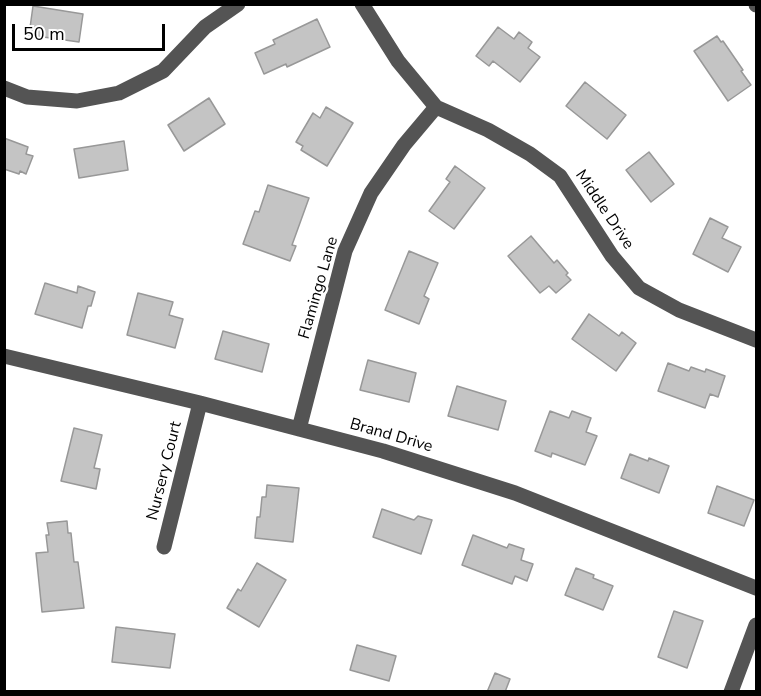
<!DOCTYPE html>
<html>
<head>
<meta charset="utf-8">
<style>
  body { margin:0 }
  #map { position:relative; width:761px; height:696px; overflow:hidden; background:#fff; font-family:"Nunito Sans",sans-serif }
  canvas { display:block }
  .frame { position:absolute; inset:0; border:6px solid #000; pointer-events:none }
  .scale { position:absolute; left:12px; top:24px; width:153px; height:27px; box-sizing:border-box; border:3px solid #000; border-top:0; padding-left:8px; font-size:18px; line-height:21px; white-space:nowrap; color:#000; -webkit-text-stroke:4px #fff; paint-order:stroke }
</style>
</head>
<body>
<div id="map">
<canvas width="761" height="696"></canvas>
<div class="frame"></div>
<div class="scale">50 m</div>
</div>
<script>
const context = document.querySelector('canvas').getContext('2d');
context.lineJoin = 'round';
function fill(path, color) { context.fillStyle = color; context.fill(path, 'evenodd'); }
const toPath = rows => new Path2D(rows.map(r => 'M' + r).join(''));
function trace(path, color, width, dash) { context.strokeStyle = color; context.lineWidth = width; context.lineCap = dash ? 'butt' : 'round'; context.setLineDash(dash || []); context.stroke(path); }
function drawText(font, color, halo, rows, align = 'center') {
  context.font = font + ' "Nunito Sans",sans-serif'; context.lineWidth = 5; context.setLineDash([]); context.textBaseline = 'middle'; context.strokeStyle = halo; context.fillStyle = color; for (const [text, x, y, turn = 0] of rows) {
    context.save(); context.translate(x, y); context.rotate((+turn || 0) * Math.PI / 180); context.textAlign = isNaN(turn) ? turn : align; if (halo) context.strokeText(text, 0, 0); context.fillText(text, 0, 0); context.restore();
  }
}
const building = toPath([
  [33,6,83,14,79,42,29,35,33,6],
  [317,19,330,47,287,67,286,64,264,74,255,53,275,44,273,40,317,19],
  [498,27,514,39,519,32,532,42,528,48,540,57,520,82,493,61,489,66,476,56,498,27],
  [717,36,721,42,723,41,743,70,741,71,751,85,728,101,694,51,717,36],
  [585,82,626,115,607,139,566,106,585,82],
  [209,98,225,124,184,151,168,125,209,98],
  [326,107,353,123,327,166,301,150,303,146,296,142,313,113,320,118,326,107],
  [4,138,28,147,26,154,33,156,26,174,20,171,19,174,4,169,4,138],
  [124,141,128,170,79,178,74,149,124,141],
  [649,152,674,184,651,202,626,170,649,152],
  [455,166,485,188,454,229,429,211,450,182,446,179,455,166],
  [268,185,309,198,292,245,296,246,290,261,243,244,255,211,259,212,268,185],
  [710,218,728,227,722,238,741,247,728,272,693,254,710,218],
  [531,236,554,263,557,260,568,273,566,275,571,280,556,293,549,286,540,293,508,256,531,236],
  [409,251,438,263,424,296,429,299,419,324,385,310,409,251],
  [45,283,77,293,78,286,95,292,91,306,88,306,82,328,35,314,45,283],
  [138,293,173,302,169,315,183,319,175,348,127,335,138,293],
  [589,314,619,336,622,332,636,343,616,371,572,339,589,314],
  [223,331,269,344,262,372,215,359,223,331],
  [368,360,416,373,409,402,360,390,368,360],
  [668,363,689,371,691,367,705,372,706,369,725,376,718,397,710,394,705,408,658,391,668,363],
  [457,386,506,401,498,430,448,416,457,386],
  [550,411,569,418,572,411,591,418,586,432,597,436,585,465,552,453,551,457,535,451,550,411],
  [74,428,102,435,94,468,100,469,96,489,61,481,74,428],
  [630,454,648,461,649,458,669,466,659,493,621,478,630,454],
  [267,485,299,488,293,542,255,538,257,517,260,517,262,497,266,497,267,485],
  [717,486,754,500,744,526,708,513,717,486],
  [382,509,414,520,418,516,432,520,421,554,373,537,382,509],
  [67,521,68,533,71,533,74,562,78,562,84,608,42,612,36,553,48,552,46,535,49,535,47,523,67,521],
  [473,535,507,548,509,544,524,549,521,560,533,564,527,581,515,576,512,584,462,565,473,535],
  [257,563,286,580,259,627,227,608,238,589,241,591,257,563],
  [576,568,594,575,593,578,613,586,603,610,565,595,576,568],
  [674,611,703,621,687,668,658,657,674,611],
  [116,627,175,634,170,668,112,662,116,627],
  [357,645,396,656,389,681,350,670,357,645],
  [495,673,510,679,505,692,487,692,495,673]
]);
const minor = toPath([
  [362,4,398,61,436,107,488,130,530,154,560,176,612,256,639,288,679,310,756,340],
  [756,4,756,5],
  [4,88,27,97,77,101,119,93,163,71,205,27,238,4],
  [4,356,200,403,383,451,515,493,756,588],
  [299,429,345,251,371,193,404,145,436,107],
  [164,547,200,403],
  [731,692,756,625]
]);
const streetNames = [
  ["Middle Drive",604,210,56],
  ["Flamingo Lane",319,288,-74],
  ["Brand Drive",391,436,16],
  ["Nursery Court",165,471,-76]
];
fill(building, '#c4c4c4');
trace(building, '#989898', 1.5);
trace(minor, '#545454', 15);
drawText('16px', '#000', '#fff', streetNames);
</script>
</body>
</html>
